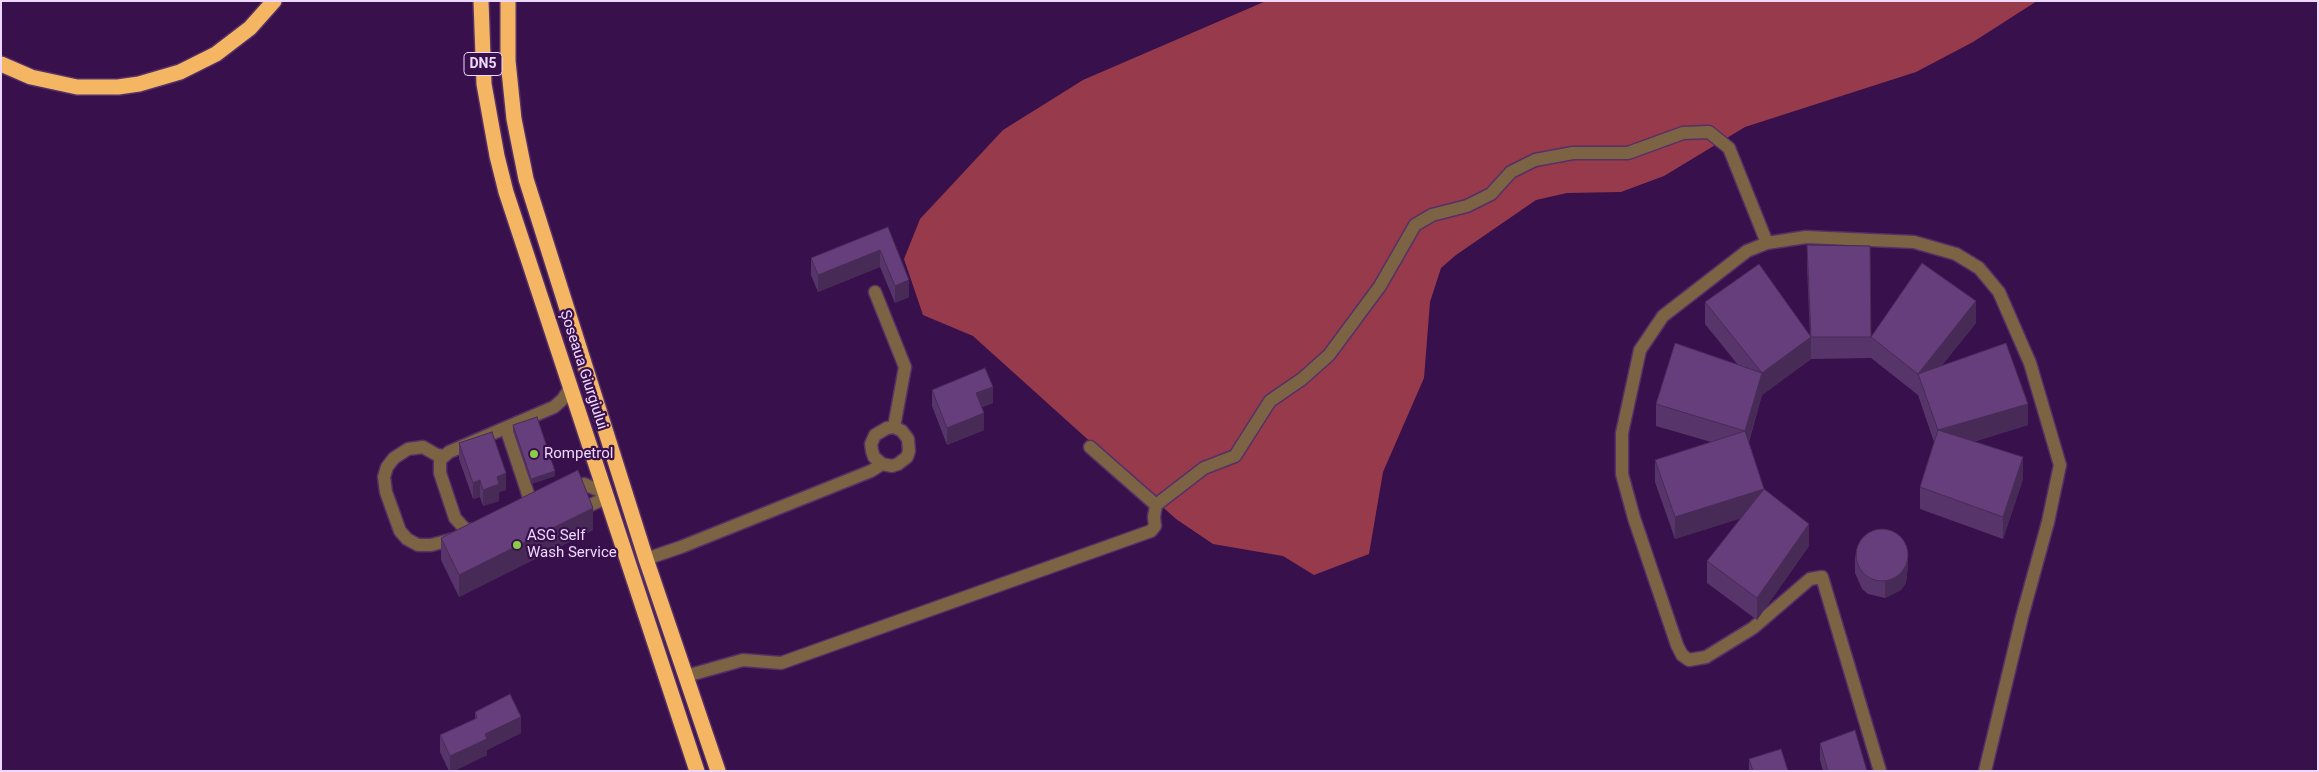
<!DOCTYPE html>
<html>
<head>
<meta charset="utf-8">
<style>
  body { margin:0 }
  #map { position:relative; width:2319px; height:772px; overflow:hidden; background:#38104b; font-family:Roboto,sans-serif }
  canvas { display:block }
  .frame { position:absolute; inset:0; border:2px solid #eed9fc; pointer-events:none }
</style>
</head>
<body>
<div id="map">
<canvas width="2319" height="772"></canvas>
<div class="frame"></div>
</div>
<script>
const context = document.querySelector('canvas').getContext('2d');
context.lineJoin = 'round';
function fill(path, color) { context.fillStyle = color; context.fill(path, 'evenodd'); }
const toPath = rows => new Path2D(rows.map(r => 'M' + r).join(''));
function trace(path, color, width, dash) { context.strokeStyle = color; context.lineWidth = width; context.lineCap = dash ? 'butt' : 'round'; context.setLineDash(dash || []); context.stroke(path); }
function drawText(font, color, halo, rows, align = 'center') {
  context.font = font + ' Roboto,sans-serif'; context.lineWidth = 4.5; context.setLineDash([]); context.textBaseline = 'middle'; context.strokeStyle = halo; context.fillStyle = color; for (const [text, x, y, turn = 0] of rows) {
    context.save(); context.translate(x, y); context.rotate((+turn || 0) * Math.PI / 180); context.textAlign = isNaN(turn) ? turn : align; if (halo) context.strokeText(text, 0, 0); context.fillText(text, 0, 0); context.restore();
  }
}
const forest = toPath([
  [1266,1,2037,1,1973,42,1916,72,1745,127,1664,176,1621,192,1567,193,1536,200,1456,255,1441,268,1430,302,1424,378,1383,472,1369,554,1314,575,1283,556,1213,544,1176,519,973,336,923,315,904,259,920,219,1003,130,1083,80]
]);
const minor = toPath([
  [875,292,905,367,894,427],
  [506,428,532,506],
  [1090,447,1156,505],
  [444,456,437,455,423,447,408,449,394,458,387,467,384,477,386,492,400,531,407,539,418,545,431,545,458,538],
  [569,490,584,484,605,493],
  [577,511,606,498],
  [477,531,465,529,455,518,440,473,440,460,449,452,554,407,563,399,570,388],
  [646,559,681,547,871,471,882,464,892,466,898,464,907,457,909,451,908,439,902,431,894,427,887,428,875,435,871,444,872,451,874,457,882,464],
  [686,676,743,660,781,663,1151,531,1155,526,1154,517,1156,505,1204,468,1235,456,1270,401,1302,379,1329,355,1380,286,1415,225,1432,215,1467,206,1491,194,1511,172,1535,160,1573,153,1628,153,1683,133,1709,132,1729,148,1767,243],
  [1880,771,1822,577,1810,579,1753,628,1706,657,1689,660,1682,655,1677,645,1634,518,1622,474,1622,433,1640,350,1663,316,1747,251,1767,243,1806,237,1914,242,1956,254,1979,268,1999,292,2030,363,2060,465,2048,522,2022,617,1985,771]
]);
const highway = toPath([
  [481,1,484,84,497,156,506,192,697,771],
  [508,1,508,61,514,119,526,179,646,559,718,771],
  [1,64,31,77,77,87,118,87,139,84,180,72,216,54,250,28,274,1]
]);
const wall = toPath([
  [888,227,909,297,895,303,880,267,818,292,811,275,811,258],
  [1807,245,1871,337,1976,323,1942,365,2028,425,1973,442,2023,479,2003,539,1920,509,1920,487,1934,442,1918,395,1871,358,1811,359,1762,395,1749,442,1764,489,1809,546,1757,620,1707,583,1707,561,1741,518,1675,539,1655,482,1655,460,1711,442,1656,426,1656,404,1738,365,1705,324,1705,302,1810,336,1807,267],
  [932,390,993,403,982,407,984,430,947,445,932,406],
  [513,425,555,476,531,484,513,431],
  [459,443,506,490,499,492,499,501,483,506,480,497,473,499,459,459],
  [593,530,459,597,441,560,441,538],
  [1855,556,1908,566,1906,583,1901,590,1885,598,1868,594,1862,589,1855,573],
  [475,712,521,733,487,750,487,755,454,771,449,771,440,752,440,735,475,719],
  [1820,743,1867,771,1823,771,1820,760],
  [1749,759,1788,771,1749,771]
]);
const shadedWall = toPath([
  [880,250,880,267,818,292,818,275],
  [909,280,909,297,895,303,895,286],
  [1976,301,1976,323,1923,389,1918,374],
  [1811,337,1811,359,1762,395,1745,453,1745,431,1762,373],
  [993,387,993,403,976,410,976,393],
  [2028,404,2028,425,1938,452,1938,430],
  [984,413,984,430,947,445,947,428],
  [2023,457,2023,479,2003,539,2003,517],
  [555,471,555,476,531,484,531,479],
  [506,473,506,490,499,492,499,501,483,506,483,490,497,477],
  [480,480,480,497,473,499,473,483],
  [1764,489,1764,511,1675,539,1675,517],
  [593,508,593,530,459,597,459,575],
  [1809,524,1809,546,1757,620,1757,598],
  [1908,549,1908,566,1906,583,1901,590,1885,598,1885,581],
  [521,717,521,733,487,750,487,755,454,771,450,771,450,756,485,734]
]);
const building = toPath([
  [888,227,909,280,895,286,880,250,818,275,811,258,888,227],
  [1807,245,1870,246,1871,337,1811,337,1762,373,1745,431,1656,404,1675,343,1762,373,1705,302,1759,264,1811,337,1807,245],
  [1922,263,1976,301,1918,374,2006,343,2028,404,1938,430,1918,374,1871,337,1922,263],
  [985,368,993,387,976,393,984,413,947,428,932,390,985,368],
  [537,417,555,471,531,479,513,425,537,417],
  [1938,430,2023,457,2003,517,1920,487,1938,430],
  [1745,431,1764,489,1809,524,1757,598,1707,561,1764,489,1675,517,1655,460,1745,431],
  [492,432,506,473,497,477,499,484,483,490,480,480,473,483,459,443,492,432],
  [578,470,593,508,459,575,441,538,578,470],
  '1856 555a26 26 0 1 1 52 0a26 26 0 1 1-52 0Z',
  [510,694,521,717,485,734,487,739,450,756,440,735,477,718,475,712,510,694],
  [1855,730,1867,771,1828,771,1820,743,1855,730],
  [1781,749,1788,771,1753,771,1749,759,1781,749]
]);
const markers = [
  [534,454,5,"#8ace47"],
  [517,545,5,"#8ace47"]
];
const shields = [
  [483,64,38]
];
const shieldNames = [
  ["DN5",483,64]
];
const streetNames = [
  ["Șoseaua Giurgiului",583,370,72]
];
const poiNames = [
  ["Rompetrol",544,454],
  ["ASG Self",527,536],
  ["Wash Service",527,553]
];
fill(forest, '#973b4c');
trace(minor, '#553067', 15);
trace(highway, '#553067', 18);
trace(minor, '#7c6344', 12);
trace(highway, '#f5b663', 15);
fill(wall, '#57356a');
fill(shadedWall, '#472b56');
fill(building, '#653e7b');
trace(building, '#472b56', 1);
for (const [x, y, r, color] of markers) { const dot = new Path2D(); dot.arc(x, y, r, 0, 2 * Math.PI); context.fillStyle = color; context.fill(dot); trace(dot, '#38104b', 2); }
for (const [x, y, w] of shields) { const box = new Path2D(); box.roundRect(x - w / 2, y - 11.5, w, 23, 4); context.fillStyle = '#38104b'; context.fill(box); trace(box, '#eed9fc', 1); }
drawText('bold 14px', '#eed9fc', null, shieldNames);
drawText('15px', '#eed9fc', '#38104b', streetNames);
drawText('15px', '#eed9fc', '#38104b', poiNames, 'left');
</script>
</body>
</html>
